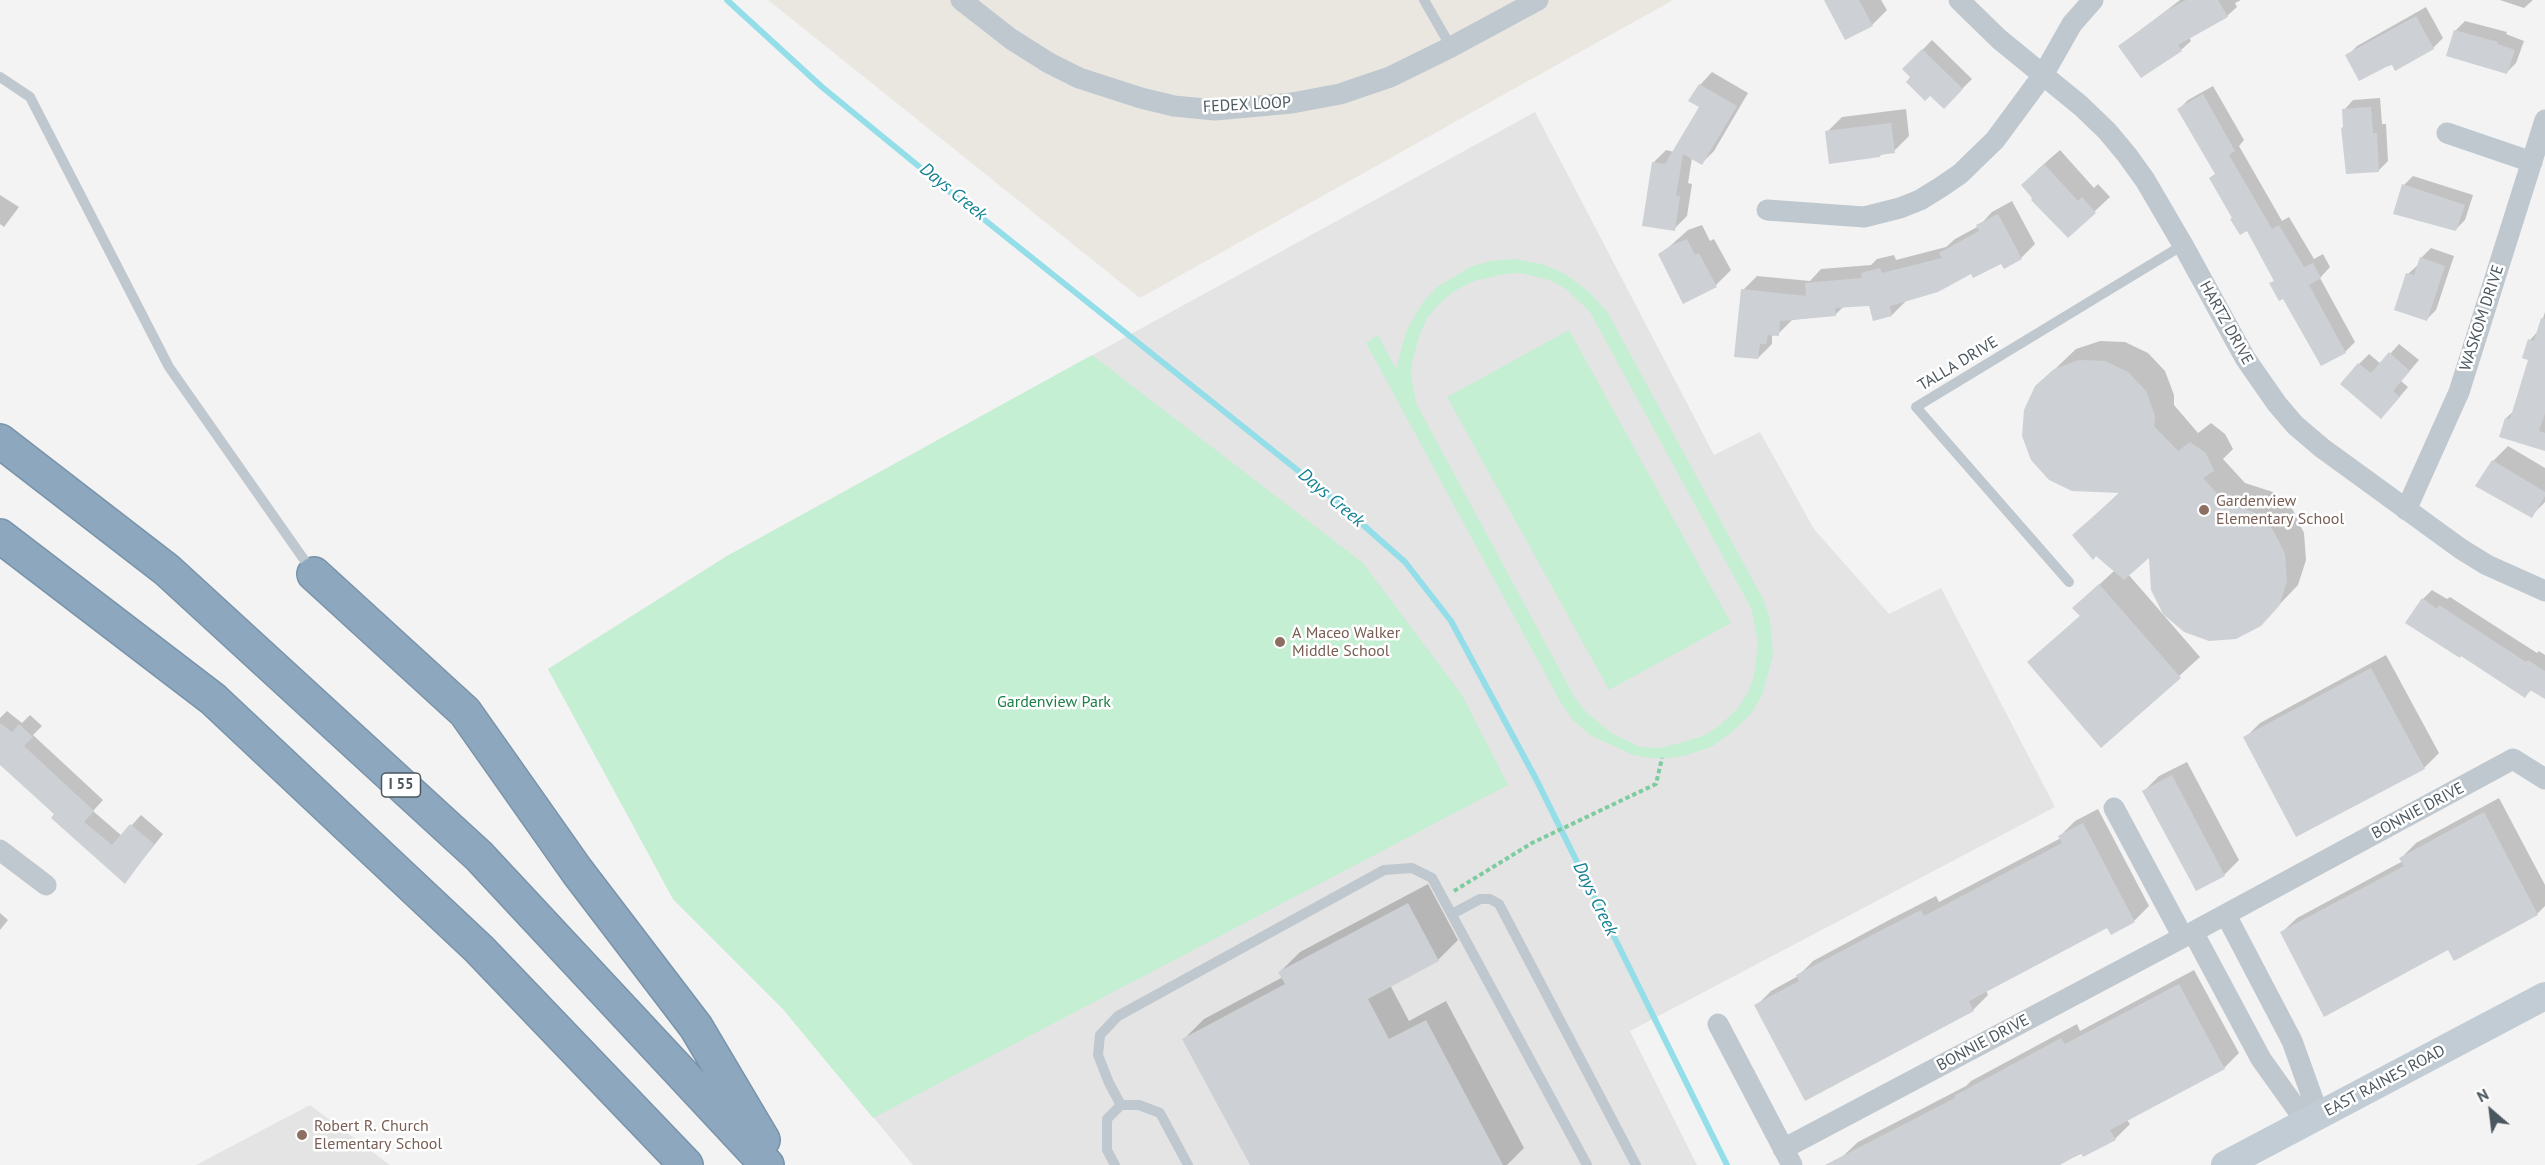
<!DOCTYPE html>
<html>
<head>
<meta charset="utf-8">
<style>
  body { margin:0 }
  #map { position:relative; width:2545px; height:1165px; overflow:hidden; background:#f4f3f3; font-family:"PT Sans",sans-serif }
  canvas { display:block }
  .north { position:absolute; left:2461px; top:1081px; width:60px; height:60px; -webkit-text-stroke:4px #fff; paint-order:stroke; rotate:332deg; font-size:16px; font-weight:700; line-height:24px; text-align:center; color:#4b575f }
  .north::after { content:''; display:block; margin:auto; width:21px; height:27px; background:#4b575f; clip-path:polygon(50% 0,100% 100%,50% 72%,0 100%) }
</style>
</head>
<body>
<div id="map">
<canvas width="2545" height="1165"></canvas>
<div class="north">N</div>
</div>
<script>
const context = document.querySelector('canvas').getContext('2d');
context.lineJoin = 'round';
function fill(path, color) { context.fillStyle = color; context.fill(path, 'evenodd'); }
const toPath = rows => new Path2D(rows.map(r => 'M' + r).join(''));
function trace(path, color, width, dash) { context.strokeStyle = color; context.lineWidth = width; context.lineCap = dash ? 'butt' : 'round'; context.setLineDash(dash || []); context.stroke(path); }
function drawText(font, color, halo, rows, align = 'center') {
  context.font = font + ' "PT Sans",sans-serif'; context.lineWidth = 5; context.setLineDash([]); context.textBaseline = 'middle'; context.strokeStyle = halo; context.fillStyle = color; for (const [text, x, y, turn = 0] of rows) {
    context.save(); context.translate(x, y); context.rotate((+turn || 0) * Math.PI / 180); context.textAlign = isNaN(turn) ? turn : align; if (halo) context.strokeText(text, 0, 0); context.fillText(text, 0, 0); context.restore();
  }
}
const commercial = toPath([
  [768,0,1673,0,1140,298]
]);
const education = toPath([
  [1535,112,1714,455,1760,432,1814,529,1889,614,1941,588,2055,807,1630,1031,1697,1165,913,1165,782,1008,673,899,548,669,727,556],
  [310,1105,390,1165,196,1165]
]);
const green = toPath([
  [1516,259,1541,264,1562,272,1589,292,1608,313,1764,601,1770,619,1773,655,1762,695,1751,714,1731,733,1711,747,1687,755,1670,758,1652,758,1633,755,1590,735,1573,720,1561,703,1366,343,1378,335,1396,369,1406,332,1414,317,1424,301,1437,287,1472,266,1491,261],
  [1520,273,1550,280,1566,289,1590,312,1751,608,1758,642,1754,676,1748,692,1738,708,1719,726,1703,736,1662,748,1640,747,1611,733,1586,712,1575,698,1417,405,1411,376,1412,363,1420,333,1428,317,1439,304,1454,291,1474,281,1506,274],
  [1569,330,1731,623,1609,690,1447,397],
  [1092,355,1363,563,1462,695,1508,785,873,1118,782,1008,673,899,548,669,727,556]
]);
const shadow = toPath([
  [1826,0,1881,0,1887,10,1872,25],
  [2180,0,2241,0,2235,3,2237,7,2227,16,2189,37,2191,41,2181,50,2120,46],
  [2500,0,2533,0,2524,8],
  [2426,7,2443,38,2433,48,2347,56,2357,46],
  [2465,21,2507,32,2506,34,2524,41,2516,63,2506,73,2455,31],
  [1932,40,1972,79,1944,107,1904,69],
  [1712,72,1748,93,1714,151,1702,163,1692,158,1688,183,1692,184,1687,216,1674,229,1653,163,1666,150,1674,152,1701,106,1700,85],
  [2213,86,2244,140,2239,146,2282,221,2289,217,2314,259,2323,254,2330,267,2320,278,2355,342,2345,352,2275,280,2179,109,2188,100],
  [2380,98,2382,124,2386,124,2388,161,2378,171,2345,127,2344,110,2353,100],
  [1906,109,1909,136,1894,151,1883,153,1880,156,1827,132,1842,117],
  [2060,150,2094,188,2098,184,2110,197,2068,236,2037,170],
  [2413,176,2473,195,2465,220,2455,230,2404,185],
  [0,195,19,207,4,227,0,224],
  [2012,201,2035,244,2021,258,2002,262,1972,272,1906,301,1892,315,1870,304,1844,306,1835,315,1792,320,1778,334,1772,336,1772,344,1758,358,1743,290,1757,276,1810,281,1821,269,1871,265,1877,259,1894,255,1896,260,1946,247,1955,239,1979,226,1992,212],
  [1702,225,1710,241,1714,239,1731,270,1716,285,1660,255,1688,230],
  [2431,248,2454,256,2436,310,2427,319,2408,274,2419,264,2421,258],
  [2545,312,2545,448,2506,418,2514,411,2530,359,2530,340,2539,330],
  [2100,341,2125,342,2148,353,2165,371,2174,395,2174,405,2198,433,2211,423,2225,434,2233,449,2223,459,2245,483,2273,492,2293,510,2304,533,2306,560,2298,585,2260,625,2150,555,2128,574,2200,657,2102,746,2029,662,2081,615,2074,608,2115,570,2074,535,2121,491,2036,387,2076,349],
  [2399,344,2419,360,2401,381,2408,387,2391,407,2359,364,2369,354,2381,364],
  [2508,446,2545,468,2545,502,2531,516,2493,461],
  [2432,590,2447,599,2450,597,2537,653,2539,651,2545,655,2545,698,2532,689,2525,696,2423,599],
  [2386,655,2439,753,2424,768,2245,738,2260,723],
  [7,711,22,723,30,715,42,726,33,735,103,800,93,811,122,836,141,815,163,834,125,882,0,762,0,718],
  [2187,762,2239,860,2224,875,2144,791,2159,776],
  [2499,798,2545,885,2545,906,2537,914,2282,932,2297,918,2403,861,2401,858,2416,843],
  [2098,809,2149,906,2135,920,2111,933,2108,925,1986,990,1988,995,1973,1010,1806,1099,1756,1006,1771,991,1798,976,1813,961,1891,919,1936,896,1939,902,2061,838,2060,836,2075,821],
  [1428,884,1458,940,1438,960,1390,985,1409,1021,1446,1001,1524,1148,1507,1165,1251,1165,1184,1039,1204,1019,1283,977,1280,972,1300,952],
  [0,913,8,920,0,930],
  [2194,970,2239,1053,2224,1068,2127,1120,2130,1124,2115,1139,2056,1165,1848,1165,1843,1156,1858,1142,1966,1086,1971,1081,2077,1024,2080,1031]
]);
const stream = toPath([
  [727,0,822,87,966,205,1336,501,1405,562,1451,621,1536,779,1727,1165]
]);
const building = toPath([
  [1824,0,1859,0,1873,26,1845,40],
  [2186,0,2218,0,2228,17,2178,45,2182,51,2141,78,2118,46,2169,9],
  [2416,16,2434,49,2395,71,2392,65,2386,67,2359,81,2345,55],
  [2454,30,2498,42,2497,44,2515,50,2507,74,2446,56],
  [1922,49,1963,89,1944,109,1930,96,1925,101,1906,82,1910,77,1902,69],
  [1699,84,1737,106,1702,165,1683,154,1676,196,1680,196,1675,231,1642,226,1652,162,1665,164,1699,107,1688,101],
  [2203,94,2235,151,2229,155,2272,229,2279,225,2304,267,2313,263,2321,278,2309,285,2346,353,2321,366,2283,299,2279,301,2269,283,2274,281,2247,231,2240,235,2230,219,2232,218,2209,178,2215,174,2177,109],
  [2371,107,2373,133,2377,133,2379,172,2346,174,2341,128,2343,127,2342,109],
  [1891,123,1895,153,1880,155,1880,157,1829,164,1825,131],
  [2044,164,2078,201,2082,197,2096,213,2068,238,2031,200,2032,198,2021,185],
  [2402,184,2465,205,2456,231,2393,214],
  [1998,214,2022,259,2004,269,2001,264,1973,278,1971,274,1938,292,1890,306,1892,316,1873,321,1869,306,1835,308,1836,316,1780,321,1779,336,1768,335,1766,344,1760,344,1758,359,1734,357,1741,289,1806,296,1805,283,1862,278,1861,273,1880,268,1882,273,1942,258,1939,253,1979,231,1976,225],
  [1687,239,1695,255,1699,253,1717,287,1683,304,1658,254,1672,245],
  [2420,257,2445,266,2427,321,2394,310,2406,273,2414,275],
  [2541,318,2545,319,2545,413,2539,431,2545,433,2545,451,2499,437,2505,418,2510,419,2528,360,2522,358,2528,339,2534,341],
  [2389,352,2410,371,2393,391,2400,397,2381,419,2340,384,2358,363,2371,373],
  [2079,360,2105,361,2128,372,2146,391,2155,416,2154,426,2178,451,2190,442,2206,453,2214,471,2203,478,2225,502,2253,512,2273,530,2285,554,2287,581,2279,606,2261,626,2236,639,2209,641,2184,632,2163,614,2151,590,2149,558,2124,580,2096,556,2093,560,2072,535,2120,493,2072,491,2049,480,2031,460,2022,436,2024,410,2035,386,2054,369],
  [2492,460,2545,492,2545,496,2532,518,2475,486],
  [2099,584,2181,678,2101,748,2027,662,2080,616,2072,608],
  [2422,598,2437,609,2439,605,2526,662,2528,660,2545,671,2545,699,2530,690,2525,698,2461,656,2460,658,2405,623],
  [2371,668,2425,769,2296,837,2243,737],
  [0,723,12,732,19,724,33,737,24,746,94,811,84,822,112,845,130,824,154,844,125,884,51,818,54,814,0,765],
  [2172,775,2225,876,2196,891,2142,791],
  [2484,812,2538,915,2454,961,2448,950,2324,1017,2280,932,2404,866,2399,858],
  [2083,823,2135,922,2111,935,2107,928,1969,1001,1974,1011,1805,1101,1754,1005,1799,981,1796,975,1874,934,1921,910,1924,916,2062,843,2058,836],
  [1408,903,1439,961,1368,999,1389,1039,1426,1020,1503,1165,1250,1165,1182,1039,1285,984,1278,972],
  [2179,984,2225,1069,2110,1130,2116,1140,2083,1157,2081,1153,2060,1165,1825,1165,1955,1098,1954,1096,2061,1038,2065,1044]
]);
const path = toPath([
  [1454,891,1532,843,1656,784,1662,758]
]);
const lane = toPath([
  [1424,0,1451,47],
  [0,77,30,97,169,367,312,571],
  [2069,582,1916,407,2183,245],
  [1452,914,1480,899,1490,899,1499,904,1636,1165],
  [1121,1105,1109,1083,1098,1055,1100,1035,1118,1016,1384,870,1412,868,1432,878,1587,1165],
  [1115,1165,1107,1150,1107,1119,1121,1105,1139,1105,1160,1113,1188,1165]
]);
const street = toPath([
  [961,0,1011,39,1049,63,1079,78,1141,98,1174,106,1215,110,1292,103,1340,94,1390,77,1451,47,1538,0],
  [1959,0,1999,39,2081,106,2107,131,2127,155,2145,180,2183,245,2245,358,2277,404,2295,425,2322,448,2461,549,2487,565,2545,591],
  [2447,133,2532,162],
  [1767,210,1864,217,1900,208,1920,200,1941,187,1960,174,1995,140,2043,75,2072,24,2093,0],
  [2406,510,2459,392,2545,120],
  [2114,808,2183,937],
  [0,850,46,885],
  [2226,915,2292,1041,2319,1116],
  [2193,932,2261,1059,2306,1122],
  [1718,1024,1792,1165],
  [1783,1149,2193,932,2513,759,2545,779]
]);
const secondary = toPath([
  [2225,1165,2545,996]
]);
const highway = toPath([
  [0,441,167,570,479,856,767,1165],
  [0,536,213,699,479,949,686,1165],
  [314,574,465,712,577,871,696,1027,763,1140]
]);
const markers = [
  [2204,510,6,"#8d6e63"],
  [1280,642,6,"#8d6e63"],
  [302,1135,6,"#8d6e63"]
];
const shields = [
  [401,785,39]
];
const shieldNames = [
  ["I 55",401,785]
];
const streetNames = [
  ["FEDEX LOOP",1247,105,-3],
  ["WASKOM DRIVE",2482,318,-72],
  ["HARTZ DRIVE",2226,323,61],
  ["TALLA DRIVE",1958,364,-31],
  ["BONNIE DRIVE",2418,811,-28],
  ["BONNIE DRIVE",1983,1043,-28],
  ["EAST RAINES ROAD",2385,1081,-28]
];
const educationNames = [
  ["Gardenview",2216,501],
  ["Elementary School",2216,519],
  ["A Maceo Walker",1292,633],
  ["Middle School",1292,651],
  ["Robert R. Church",314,1126],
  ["Elementary School",314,1144]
];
const parkNames = [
  ["Gardenview Park",1054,702]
];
const waterNames = [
  ["Days Creek",953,192,39],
  ["Days Creek",1331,498,40],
  ["Days Creek",1595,899,64]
];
fill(commercial, '#eae7e1');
fill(education, '#e5e4e4');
fill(green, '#c4efd2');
fill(shadow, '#0003');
trace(stream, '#94dee9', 6);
fill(building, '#cdd0d4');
trace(highway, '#7893aa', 36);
trace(path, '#7dcca0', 4, [4.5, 3]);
trace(lane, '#bfc8ce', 10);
trace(street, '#bfc8ce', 21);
trace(secondary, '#c1ccd5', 28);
trace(highway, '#8da8be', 33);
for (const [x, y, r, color] of markers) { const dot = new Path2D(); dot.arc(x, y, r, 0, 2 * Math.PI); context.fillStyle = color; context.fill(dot); trace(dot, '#fff', 2); }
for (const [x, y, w] of shields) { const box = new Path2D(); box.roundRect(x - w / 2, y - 12, w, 24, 4.5); context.fillStyle = '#fff'; context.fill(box); trace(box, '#4b575f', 1.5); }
drawText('bold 15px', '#4b575f', null, shieldNames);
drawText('16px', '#4b575f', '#fff', streetNames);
drawText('16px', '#785e54', '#fff', educationNames, 'left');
drawText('16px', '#1c8047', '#fff', parkNames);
drawText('italic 18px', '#138193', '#fff', waterNames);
</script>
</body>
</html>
